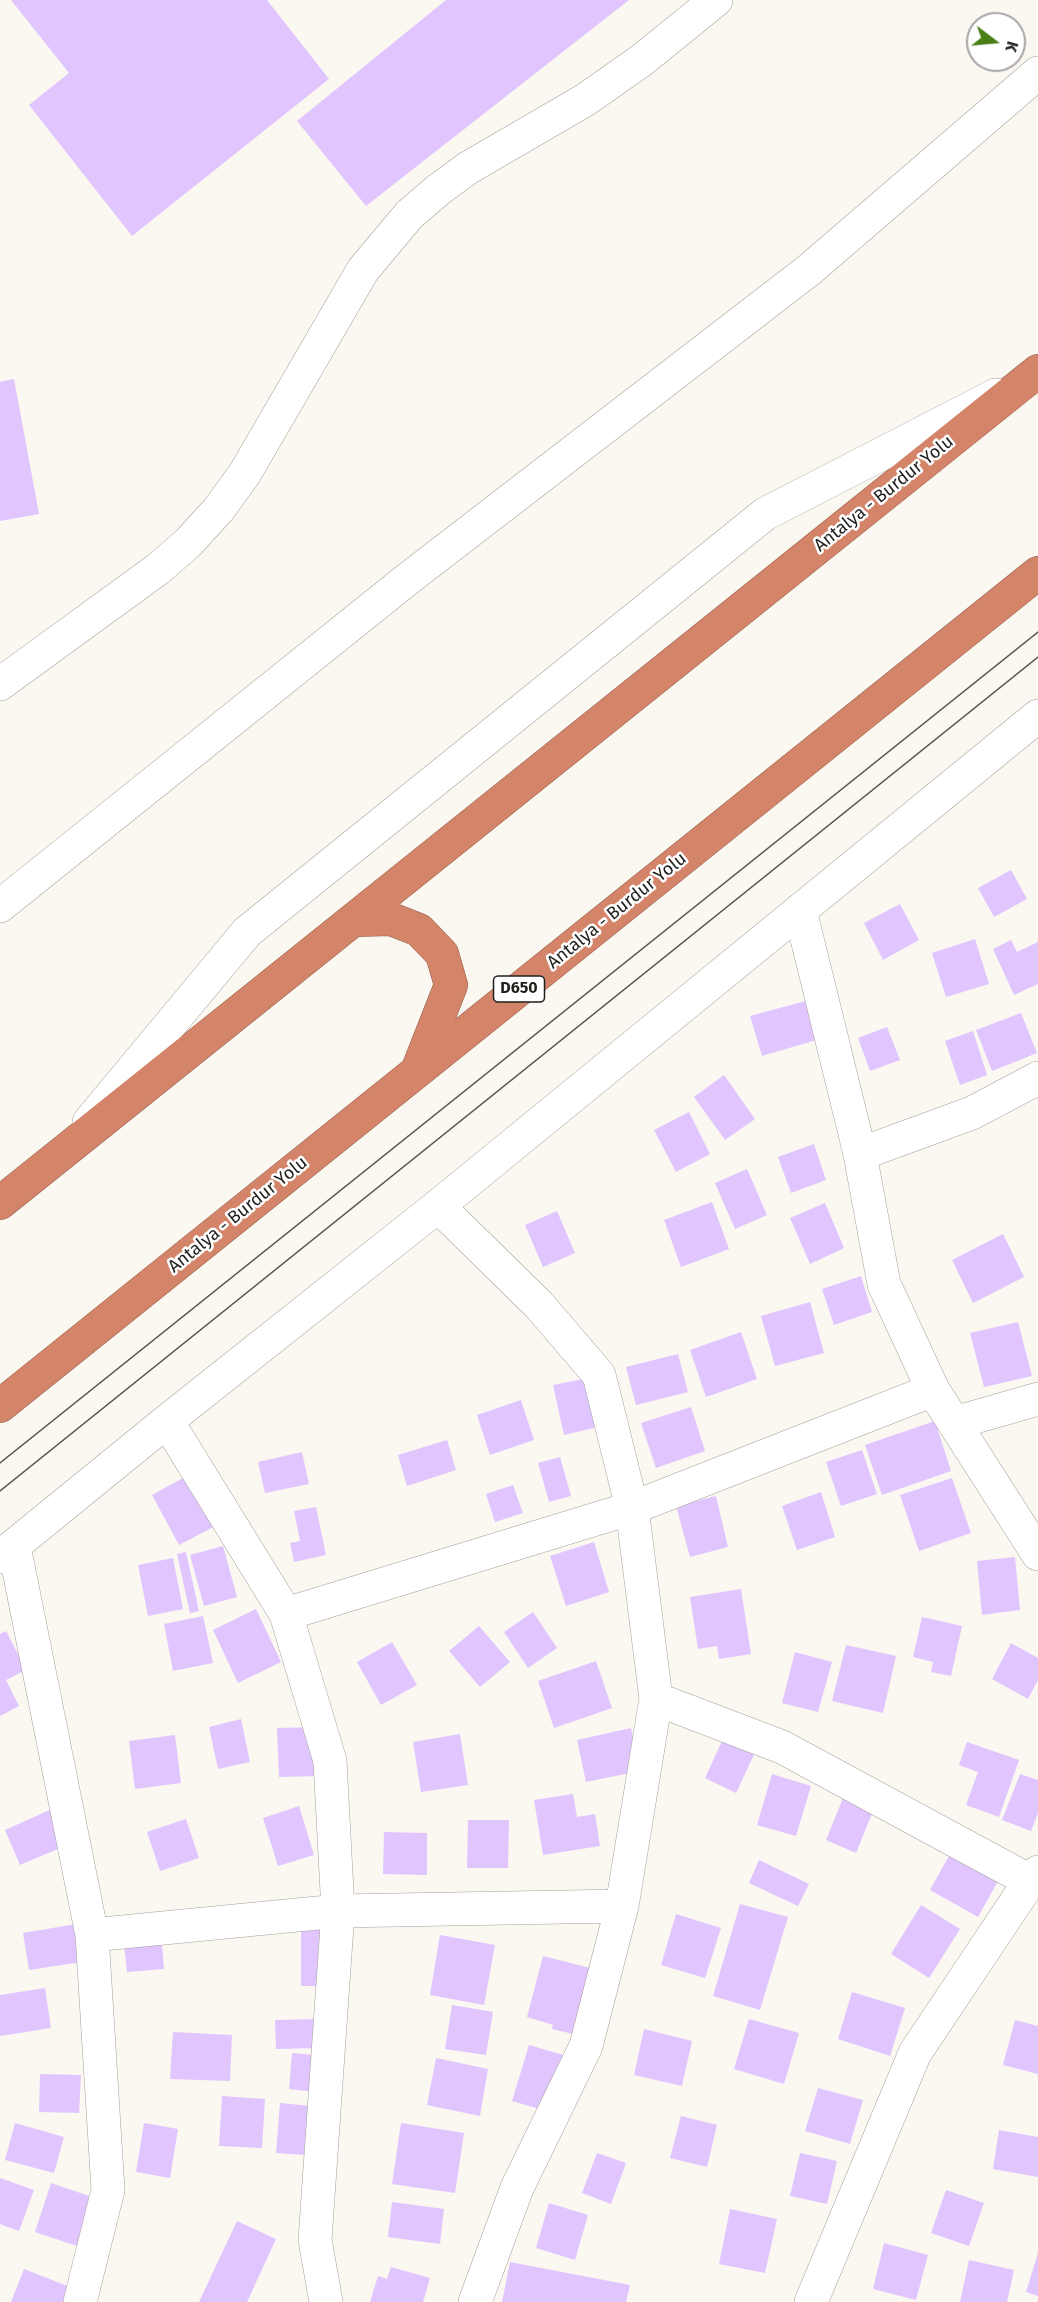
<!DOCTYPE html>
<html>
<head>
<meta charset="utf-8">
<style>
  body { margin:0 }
  #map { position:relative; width:1038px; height:2302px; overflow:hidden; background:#fbf7f1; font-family:"Fira Sans",sans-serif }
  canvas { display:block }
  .north { position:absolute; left:966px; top:12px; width:60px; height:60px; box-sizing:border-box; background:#fff; border:2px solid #a6a5a4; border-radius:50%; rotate:106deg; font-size:16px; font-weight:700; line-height:24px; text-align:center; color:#201f1c }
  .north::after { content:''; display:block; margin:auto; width:21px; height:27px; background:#497f16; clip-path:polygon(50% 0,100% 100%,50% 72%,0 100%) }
</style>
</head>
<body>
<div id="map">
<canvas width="1038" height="2302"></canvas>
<div class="north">K</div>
</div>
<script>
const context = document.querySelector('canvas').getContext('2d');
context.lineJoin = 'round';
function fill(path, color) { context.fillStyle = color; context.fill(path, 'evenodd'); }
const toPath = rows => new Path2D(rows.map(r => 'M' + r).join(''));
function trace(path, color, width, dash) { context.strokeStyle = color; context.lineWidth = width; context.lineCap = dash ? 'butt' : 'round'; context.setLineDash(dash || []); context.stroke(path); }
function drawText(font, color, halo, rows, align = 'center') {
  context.font = font + ' "Fira Sans",sans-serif'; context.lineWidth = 5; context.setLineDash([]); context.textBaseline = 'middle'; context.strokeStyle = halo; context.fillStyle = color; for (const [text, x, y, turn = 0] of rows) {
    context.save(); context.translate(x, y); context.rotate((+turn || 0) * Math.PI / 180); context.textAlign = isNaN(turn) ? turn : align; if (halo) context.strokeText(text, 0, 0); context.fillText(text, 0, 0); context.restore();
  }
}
const building = toPath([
  [11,0,267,0,329,79,132,236,29,105,69,73],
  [446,0,629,0,366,206,297,121],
  [14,379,39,514,0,521,0,382],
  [1011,870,1027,899,994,917,978,888],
  [900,904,919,940,883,960,864,923],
  [975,939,989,984,946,997,932,953],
  [1011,940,1017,952,1038,942,1038,984,1014,995,993,949],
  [809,1000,820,1039,762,1056,750,1016],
  [1021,1013,1037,1053,992,1071,976,1030],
  [887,1027,900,1060,870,1071,858,1038],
  [973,1031,987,1075,960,1085,945,1041],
  [724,1075,755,1119,725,1140,694,1097],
  [689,1112,710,1154,676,1172,654,1130],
  [814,1144,826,1180,791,1193,778,1157],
  [747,1169,767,1215,735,1229,715,1183],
  [712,1202,729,1249,681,1267,664,1220],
  [825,1203,844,1248,810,1264,790,1218],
  [557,1211,575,1253,543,1267,525,1225],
  [1003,1234,1024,1277,973,1303,952,1260],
  [861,1276,872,1312,834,1325,822,1289],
  [810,1302,824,1353,775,1366,761,1316],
  [1018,1322,1032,1376,984,1387,970,1333],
  [741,1332,757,1379,706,1397,690,1350],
  [678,1354,688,1392,636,1405,626,1367],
  [588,1378,598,1427,564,1435,553,1385],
  [521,1400,534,1440,490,1455,477,1415],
  [691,1407,705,1451,656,1468,641,1423],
  [935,1421,951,1471,882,1495,865,1445],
  [447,1440,456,1470,407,1486,398,1455],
  [862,1450,877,1494,841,1506,826,1462],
  [302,1452,309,1484,265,1493,258,1462],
  [560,1457,571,1496,549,1502,538,1463],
  [192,1473,219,1524,179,1545,152,1495],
  [952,1478,971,1533,919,1551,900,1495],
  [513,1485,523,1513,495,1522,486,1494],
  [821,1492,835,1537,797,1550,782,1506],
  [716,1496,728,1547,690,1557,676,1506],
  [316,1507,326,1555,294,1562,290,1543,300,1541,294,1511],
  [594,1542,609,1592,566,1606,550,1556],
  [223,1546,237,1597,204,1606,190,1555],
  [186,1552,199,1611,190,1613,177,1554],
  [1015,1557,1020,1610,982,1615,977,1561],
  [173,1558,183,1609,148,1616,138,1565],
  [741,1589,751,1654,719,1659,717,1646,698,1649,690,1597],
  [256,1609,281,1662,238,1683,213,1630],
  [533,1612,557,1648,528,1668,504,1632],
  [203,1616,213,1663,173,1671,164,1624],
  [922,1617,962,1626,951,1676,931,1672,933,1662,913,1657],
  [479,1626,510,1662,480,1687,449,1651],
  [6,1631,26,1670,6,1680,19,1706,0,1716,0,1634],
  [392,1642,417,1685,381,1705,357,1662],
  [1011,1643,1038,1658,1038,1680,1028,1699,992,1679],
  [846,1645,896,1656,883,1713,832,1701],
  [795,1652,832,1662,818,1712,782,1703],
  [596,1661,612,1708,554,1728,538,1681],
  [241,1719,250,1762,218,1769,209,1727],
  [318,1727,319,1776,279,1777,277,1728],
  [631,1728,640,1771,586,1782,577,1740],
  [728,1728,760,1742,736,1793,705,1778],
  [460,1734,468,1785,421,1792,413,1742],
  [175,1735,181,1783,135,1789,129,1741],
  [967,1742,1019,1760,999,1817,966,1805,978,1772,959,1765],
  [772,1774,811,1786,796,1836,757,1825],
  [1020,1774,1038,1780,1038,1813,1031,1831,1002,1820],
  [573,1794,577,1817,595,1814,600,1846,543,1855,534,1800],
  [843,1798,873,1811,856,1853,826,1840],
  [299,1806,314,1855,278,1866,263,1818],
  [52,1809,67,1845,20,1865,5,1830],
  [186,1819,199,1858,160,1871,147,1832],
  [468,1820,509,1820,508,1868,467,1868],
  [384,1832,427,1833,427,1875,383,1874],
  [955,1845,1003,1872,978,1917,930,1890],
  [759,1860,809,1884,798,1906,749,1883],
  [740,1904,788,1917,760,2010,713,1996],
  [921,1905,960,1929,929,1978,891,1954],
  [676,1914,721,1928,705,1978,661,1965],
  [76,1924,82,1962,29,1970,23,1933],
  [301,1928,330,1928,331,1986,301,1986],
  [161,1931,164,1969,127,1972,123,1935],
  [440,1935,495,1945,484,2005,430,1995],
  [543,1956,590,1968,573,2034,552,2029,553,2025,527,2017],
  [45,1988,51,2028,0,2036,0,1995],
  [852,1992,905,2008,890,2056,838,2039],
  [452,2005,493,2012,486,2055,445,2049],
  [318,2019,319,2048,276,2049,275,2020],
  [749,2019,799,2033,784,2084,734,2069],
  [1015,2020,1038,2026,1038,2074,1003,2065],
  [644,2029,692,2041,682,2086,634,2075],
  [173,2032,232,2035,230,2081,170,2079],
  [529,2045,567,2056,550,2112,512,2101],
  [292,2053,327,2056,324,2093,289,2089],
  [436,2058,488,2069,480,2116,427,2105],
  [40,2074,81,2075,79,2113,39,2112],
  [818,2088,863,2100,850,2144,805,2131],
  [222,2096,265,2099,262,2148,219,2146],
  [280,2103,322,2107,318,2156,276,2153],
  [681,2116,717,2125,707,2167,670,2158],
  [15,2123,64,2137,54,2173,5,2160],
  [144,2123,178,2129,170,2178,136,2172],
  [401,2123,464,2133,455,2193,392,2184],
  [999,2130,1038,2137,1038,2177,993,2169],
  [597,2153,626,2163,611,2204,582,2193],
  [800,2153,837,2161,827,2204,790,2196],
  [0,2178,34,2190,19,2231,0,2224],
  [51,2183,101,2200,86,2249,35,2232],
  [946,2190,984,2203,969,2246,931,2233],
  [392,2202,444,2209,440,2244,388,2237],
  [549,2203,588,2215,575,2260,536,2248],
  [730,2209,777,2219,765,2273,719,2264],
  [237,2221,276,2239,247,2302,199,2302],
  [884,2243,928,2255,916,2300,873,2289],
  [1038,2253,1038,2296,1026,2292],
  [969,2260,1014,2270,1007,2302,960,2302],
  [510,2262,630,2285,626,2302,502,2302],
  [391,2267,430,2278,423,2302,370,2302,378,2276,387,2279],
  [24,2269,70,2287,65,2302,11,2302]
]);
const minor = toPath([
  [0,684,158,569,188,543,219,509,245,473,363,270,409,215,438,190,468,168,585,100,642,60,716,0],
  [0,906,409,578,809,270,1038,73],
  [800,910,860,1154,884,1284,933,1390,1038,1554],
  [89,1122,247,932,765,514,996,395],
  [860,1154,972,1113,1038,1078],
  [438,1206,539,1305,599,1375,632,1508,656,1699,622,1906,586,2046,517,2188,475,2302],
  [167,1421,286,1614,330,1761,338,1911,315,2240,326,2302],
  [954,1423,1038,1399],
  [14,1546,92,1935,108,2190,80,2302],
  [0,1557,167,1421,438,1206,1038,716],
  [286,1614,632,1508,933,1390],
  [656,1699,782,1747,1030,1881],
  [92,1935,338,1911,622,1906],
  [811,2302,915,2053,1030,1881,1038,1872]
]);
const highway = toPath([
  [354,920,391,919,419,930,442,954,451,985,418,1069],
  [0,1203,1038,371],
  [0,1406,1038,573]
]);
const tram = toPath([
  [0,1463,1038,632],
  [0,1491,1038,657]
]);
const shields = [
  [519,989,51]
];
const shieldNames = [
  ["D650",519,989]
];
const streetNames = [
  ["Antalya - Burdur Yolu",884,494,-39],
  ["Antalya - Burdur Yolu",617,911,-39],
  ["Antalya - Burdur Yolu",238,1215,-39]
];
fill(building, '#e1c5ff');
trace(minor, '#a4a19b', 34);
trace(highway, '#94614e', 34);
trace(minor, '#fff', 33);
trace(highway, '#d38469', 33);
trace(tram, '#585652', 1.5);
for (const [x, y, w] of shields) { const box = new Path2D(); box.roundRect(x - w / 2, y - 13, w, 26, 4.5); context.fillStyle = '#fff'; context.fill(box); trace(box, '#201f1c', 1.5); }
drawText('bold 16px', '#201f1c', null, shieldNames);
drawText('18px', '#201f1c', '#fff', streetNames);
</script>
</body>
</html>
